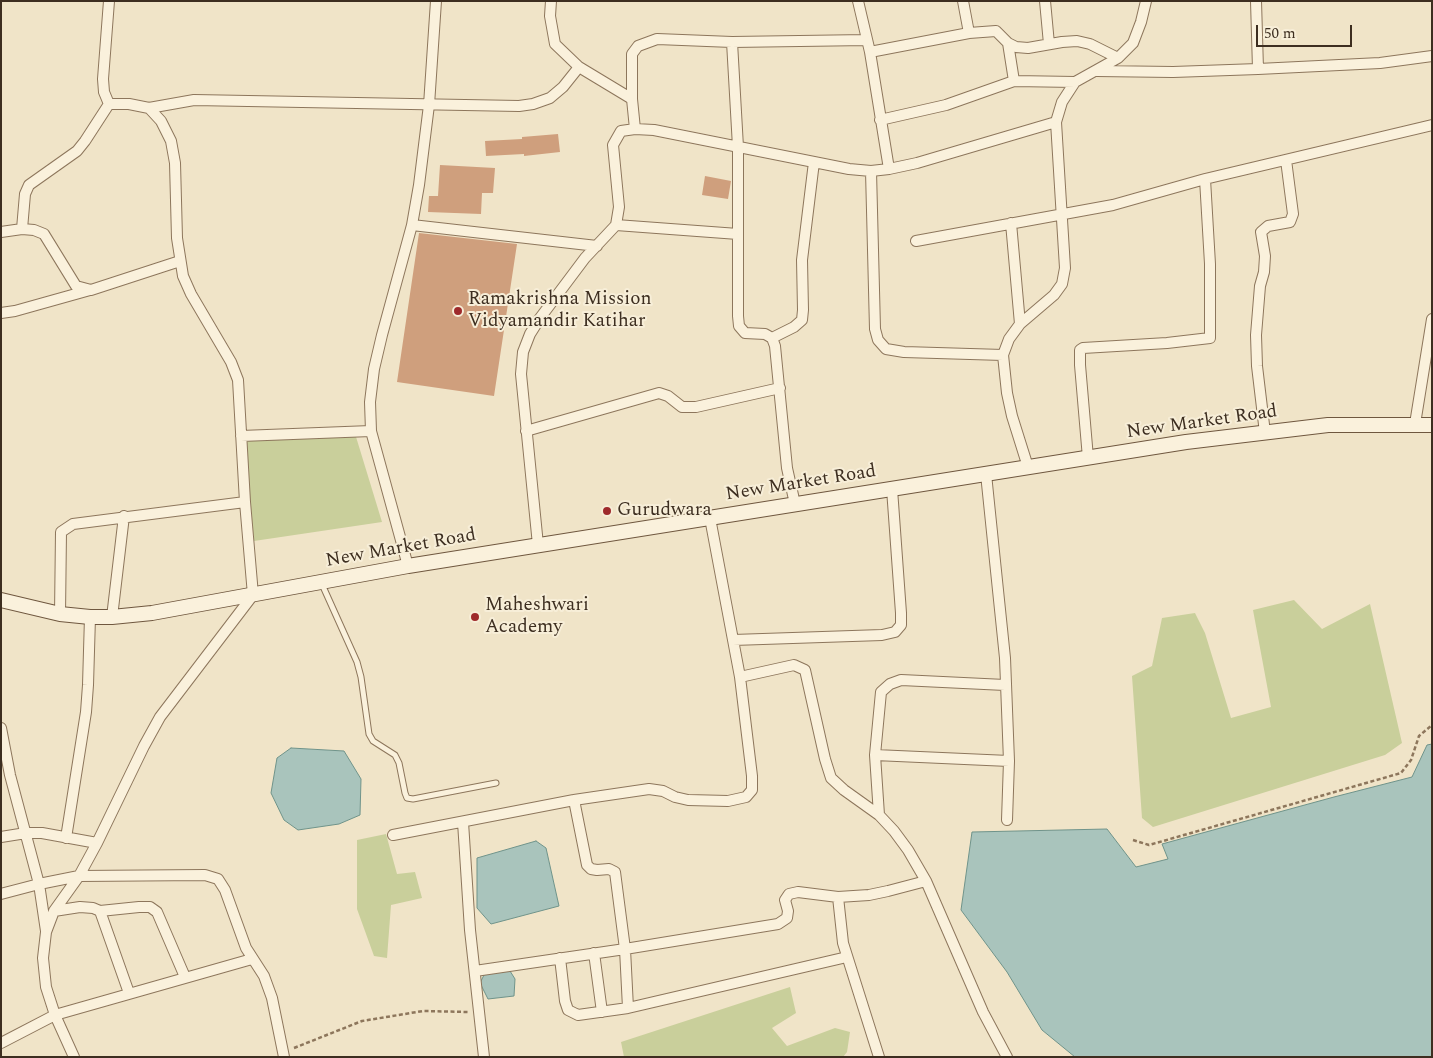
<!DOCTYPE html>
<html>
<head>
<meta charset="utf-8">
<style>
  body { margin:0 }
  #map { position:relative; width:1433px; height:1058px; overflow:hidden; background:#f0e4c8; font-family:Spectral,serif }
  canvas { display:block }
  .frame { position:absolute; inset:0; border:2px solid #3d2e20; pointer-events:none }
  .scale { position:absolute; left:1256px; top:25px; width:96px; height:22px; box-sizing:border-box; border:2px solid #3d2e20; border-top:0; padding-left:6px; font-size:15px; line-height:18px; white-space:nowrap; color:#3d2e20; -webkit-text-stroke:4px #f7eed8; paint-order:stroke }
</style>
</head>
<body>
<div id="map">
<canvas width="1433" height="1058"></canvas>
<div class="frame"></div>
<div class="scale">50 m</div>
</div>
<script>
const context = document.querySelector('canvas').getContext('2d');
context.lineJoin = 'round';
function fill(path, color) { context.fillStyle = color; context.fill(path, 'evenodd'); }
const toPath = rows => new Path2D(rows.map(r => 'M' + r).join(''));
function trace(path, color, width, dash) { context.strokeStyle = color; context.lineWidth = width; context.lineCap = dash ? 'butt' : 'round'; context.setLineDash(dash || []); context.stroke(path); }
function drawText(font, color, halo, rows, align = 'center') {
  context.font = font + ' Spectral,serif'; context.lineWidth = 4; context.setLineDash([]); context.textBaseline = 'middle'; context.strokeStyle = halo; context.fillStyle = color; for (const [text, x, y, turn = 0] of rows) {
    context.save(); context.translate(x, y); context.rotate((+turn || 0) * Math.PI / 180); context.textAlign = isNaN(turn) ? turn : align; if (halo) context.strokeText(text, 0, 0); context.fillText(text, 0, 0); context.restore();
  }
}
const green = toPath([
  [353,427,382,522,254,541,242,442],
  [1294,600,1322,629,1370,604,1402,743,1385,755,1153,827,1142,818,1132,676,1152,666,1162,618,1195,613,1205,633,1231,718,1271,707,1253,610],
  [386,834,397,874,415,872,422,898,391,905,387,958,374,956,357,909,357,840],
  [790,987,796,1013,772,1028,787,1046,835,1028,850,1032,847,1052,843,1057,624,1057,621,1042]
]);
const water = toPath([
  [1432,744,1432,1057,1075,1057,1042,1030,1007,972,961,910,972,832,1107,829,1136,867,1168,859,1162,844,1334,797,1412,777,1427,745,1432,744],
  [291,748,344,751,361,779,360,815,339,824,298,830,284,820,271,793,277,758,291,748],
  [536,841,546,848,559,906,491,924,477,908,477,858,536,841],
  [487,969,510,971,515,979,514,996,488,999,480,983,487,969]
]);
const building = toPath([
  [558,134,560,152,524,156,524,154,486,156,485,141,522,139,522,137],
  [440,165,495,168,493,193,482,193,481,214,428,212,429,196,438,196],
  [705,176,731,181,728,199,702,195],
  [419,233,517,244,494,396,397,382]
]);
const path = toPath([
  [1133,840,1149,845,1401,773,1411,760,1419,736,1432,725],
  [294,1048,362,1021,423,1011,468,1012]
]);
const lane = toPath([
  [321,582,357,662,361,677,369,734,373,741,395,755,399,763,405,793,407,798,413,799,496,783]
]);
const street = toPath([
  [551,1,550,16,555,44,579,67,632,99],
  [858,1,870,52,889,169],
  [963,1,969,33],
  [1045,1,1049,44],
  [1256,1,1258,69],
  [732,42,738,147,738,316,739,326,745,333,765,334,772,338,775,346,787,468,795,504],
  [1008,43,1014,81],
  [870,52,969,33,996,31,1008,43,1016,47,1028,48,1062,42,1077,41,1090,44,1118,58],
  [1097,71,1173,72,1258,69,1380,63,1432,56],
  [149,108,194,100,519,106,533,104,550,98,563,87,579,67],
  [880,120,946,105,1014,81,1075,82],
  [635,129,632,99,632,54,638,46,657,39,732,42,867,40],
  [871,171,875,329,878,340,886,349,904,352,1003,355],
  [1011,223,1020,324],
  [412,225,597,246],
  [616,225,738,234],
  [22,229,25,194,29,185,77,151,85,141,109,104],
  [1,232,22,229,34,230,44,234,76,286,91,290,180,261],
  [916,241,1113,205,1205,179,1432,125],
  [1,313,15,311,90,290],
  [772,338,794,327,802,320,803,310,802,260,814,162],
  [1415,424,1432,319],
  [526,431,659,393,668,396,682,407,696,407,780,388],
  [1265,433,1257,366,1256,335,1260,286,1264,272,1265,256,1261,232,1268,226,1290,222,1293,214,1286,160],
  [241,436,371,431],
  [1088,458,1080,365,1080,350,1083,348,1167,343,1210,338,1210,264,1205,179],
  [1028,467,1012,416,1007,393,1003,355,1009,339,1020,324,1054,295,1062,284,1065,268,1056,122,1062,102,1075,82,1118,58,1133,43,1141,22,1146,1],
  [986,474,1005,658,1009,761,1007,820],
  [538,545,521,374,523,352,530,334,540,318,585,258,616,225,619,207,613,145,621,131,635,129,654,130,849,169,871,171,889,169,917,163,1056,122],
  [408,566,371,431,370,402,374,369,382,335,412,225,419,185,429,105,436,1],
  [60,614,61,532,73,524,245,502],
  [112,617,124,516],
  [733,640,882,635,895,632,901,625,901,613,892,489],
  [740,677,794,665,805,670,825,759,831,778,844,790,879,815,894,831,908,850,926,881,983,1012,1007,1057],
  [1,728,10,775,39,884,46,931],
  [875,755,1009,761],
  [574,800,587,865,591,869,597,870,609,869,615,872,625,949,628,1008],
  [879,815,875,755,881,692,890,684,901,680,1005,685],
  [463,822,470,930,484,1057],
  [393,835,574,800,649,789,663,791,675,797,688,800,728,801,746,797,752,790,752,776,740,677,710,518],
  [1,837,26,833,42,833,97,843],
  [66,838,86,712,88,685,90,617],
  [1,894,39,884,79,876,205,875,218,879,225,890,246,948,264,976,272,998,284,1057],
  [838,897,843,943,879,1057],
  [54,911,80,907,93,908,100,911,129,993],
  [100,911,139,907,150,907,157,912,185,977],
  [594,953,602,1012],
  [560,958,565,1001,568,1010,578,1015,628,1008,847,957],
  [475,971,625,949,778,924,787,918,788,911,785,900,789,894,798,892,838,897,869,895,888,891,926,881],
  [1,1043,55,1015,252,959],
  [74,1057,55,1015,46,987,43,958,46,932,54,911,79,876,97,843,144,746,160,717,253,595,245,502,238,380,231,362,191,294,183,276,177,238,175,163,171,141,161,121,149,108,129,104,109,104,104,92,103,79,109,1]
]);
const secondary = toPath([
  [1,600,60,614,90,617,112,617,152,613,408,566,1186,442,1328,425,1432,425]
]);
const markers = [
  [458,311,5,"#9e2a2b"],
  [607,511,5,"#9e2a2b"],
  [475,617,5,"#9e2a2b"]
];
const poiNames = [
  ["Ramakrishna Mission",468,300],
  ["Vidyamandir Katihar",468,322],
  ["Gurudwara",617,511],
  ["Maheshwari",485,606],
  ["Academy",485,628]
];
const streetNames = [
  ["New Market Road",1202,423,-8],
  ["New Market Road",801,484,-9],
  ["New Market Road",401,549,-10]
];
fill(green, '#c9cf9b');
fill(water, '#a9c4bc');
trace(water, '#6f938a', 1);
fill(building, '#cf9f7d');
trace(lane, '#8d765c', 7);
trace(street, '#8d765c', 12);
trace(secondary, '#6f573f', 16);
trace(path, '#8d765c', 2.5, [4, 2.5]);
trace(lane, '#faf1dc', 5);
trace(street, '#faf1dc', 10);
trace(secondary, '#faf1dc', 14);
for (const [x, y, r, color] of markers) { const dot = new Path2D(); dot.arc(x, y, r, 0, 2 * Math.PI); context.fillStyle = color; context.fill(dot); trace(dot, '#f7eed8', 2); }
drawText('19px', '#3d2e20', '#f7eed8', poiNames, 'left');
drawText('19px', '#3d2e20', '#f7eed8', streetNames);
</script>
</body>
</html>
